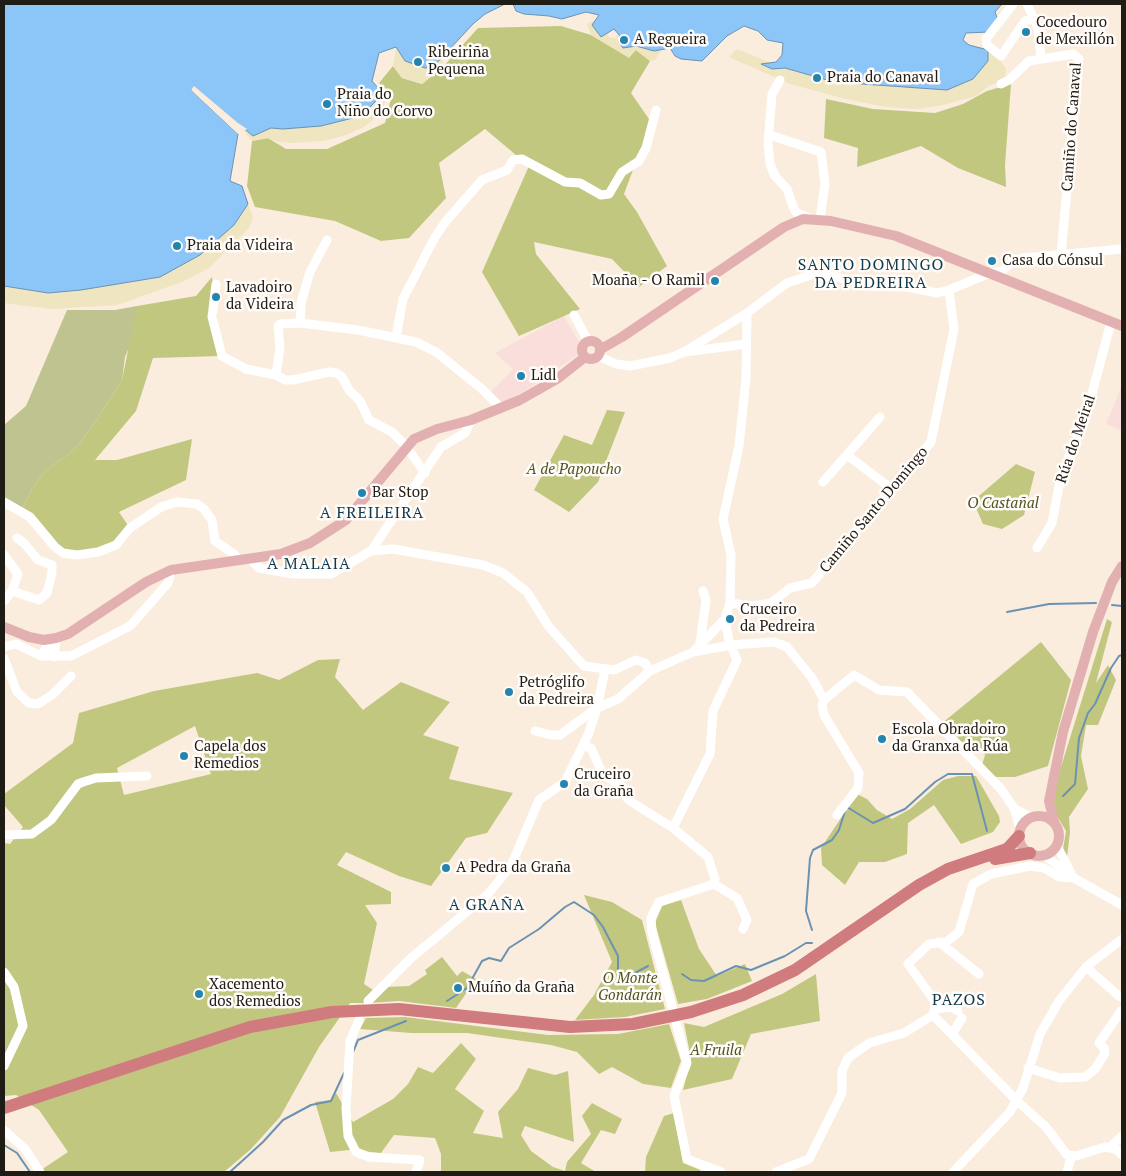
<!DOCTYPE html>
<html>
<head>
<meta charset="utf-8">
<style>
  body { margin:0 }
  #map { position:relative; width:1126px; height:1176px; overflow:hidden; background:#fbeddd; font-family:"PT Serif",serif }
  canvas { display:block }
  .frame { position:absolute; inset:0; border:5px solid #1f1b15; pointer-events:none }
</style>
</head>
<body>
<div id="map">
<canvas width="1126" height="1176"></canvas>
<div class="frame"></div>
</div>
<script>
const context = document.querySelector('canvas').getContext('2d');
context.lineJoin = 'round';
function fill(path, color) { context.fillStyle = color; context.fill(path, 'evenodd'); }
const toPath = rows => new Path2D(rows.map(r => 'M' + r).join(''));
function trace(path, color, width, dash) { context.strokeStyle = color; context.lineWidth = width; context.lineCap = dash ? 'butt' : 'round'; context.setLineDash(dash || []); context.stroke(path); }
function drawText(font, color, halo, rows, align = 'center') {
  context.font = font + ' "PT Serif",serif'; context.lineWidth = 5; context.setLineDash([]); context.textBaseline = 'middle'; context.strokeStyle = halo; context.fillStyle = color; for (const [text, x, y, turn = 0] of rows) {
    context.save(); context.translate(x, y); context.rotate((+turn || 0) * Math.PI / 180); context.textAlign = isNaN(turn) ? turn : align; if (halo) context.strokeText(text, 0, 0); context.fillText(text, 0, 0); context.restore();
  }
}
const commercial = toPath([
  [564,316,583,349,582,352,523,392,502,403,490,393,513,369,495,353],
  [1122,386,1122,431,1106,424]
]);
const green = toPath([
  [137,306,138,326,125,357,122,380,96,421,74,450,45,471,32,489,22,509,4,497,4,425,26,406,67,310,115,310]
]);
const forest = toPath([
  [561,26,591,35,608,45,636,50,650,61,631,93,651,122,624,194,637,212,667,266,639,287,612,259,534,242,536,254,580,309,519,336,482,272,529,166,485,129,439,163,446,198,409,238,381,241,335,221,255,207,247,186,252,141,268,138,286,149,327,149,385,123,392,94,379,83,393,66,402,78,422,84,443,67,478,28],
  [1011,84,1005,165,1006,187,958,168,921,146,857,167,858,148,824,138,826,99,873,109,935,113,963,104,987,91],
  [212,277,221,356,153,358,136,411,95,460,117,460,192,439,186,480,119,512,129,527,115,544,98,550,66,553,22,509,32,489,45,471,74,450,96,421,122,380,137,306,196,296],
  [607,410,625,412,598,482,569,512,534,490,564,435,592,445],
  [1016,464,1035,472,1024,515,1002,529,983,524,973,501],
  [1107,619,1112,622,1096,683,1108,665,1116,680,1098,725,1086,725,1081,756,1088,789,1069,817,1070,832,1067,857,1063,849,1066,831,1057,816,1053,802,1060,770],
  [1041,642,1071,680,1048,766,1015,777,996,777,982,765,985,755,981,748,974,743,964,747,941,724],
  [340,659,335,677,363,710,401,682,450,702,423,735,459,747,449,779,513,793,487,833,466,838,431,886,399,876,346,852,337,865,391,892,391,904,365,905,377,923,364,984,373,990,364,1003,350,1003,319,1047,280,1117,251,1149,224,1172,42,1172,41,1170,68,1152,39,1110,16,1095,4,1096,4,843,10,844,23,827,4,805,4,794,73,743,79,713,154,691,257,673,279,680,318,660],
  [195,726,211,774,124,795,117,768],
  [958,776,976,776,999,816,1000,822,993,832,961,844,934,805,908,823,907,854,885,862,859,862,845,885,822,865,821,848,857,794,867,799,877,810,892,819,910,809,943,780],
  [584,895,612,902,642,920,665,1009,625,1017,575,1020,594,995,612,962],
  [681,900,699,949,717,976,745,964,752,981,707,999,678,1004,655,923,662,906],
  [442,957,457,976,462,971,476,979,456,1008,399,1001,370,1003,386,987,409,986,427,974,425,970],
  [816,974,820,1021,751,1034,732,1079,683,1090,691,1059,684,1023,704,1027,782,994],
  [405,1017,548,1035,618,1034,669,1024,681,1061,671,1088,643,1084,612,1067,599,1074,577,1052,551,1045,467,1033,411,1033,360,1029,366,1018],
  [461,1043,476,1059,455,1089,484,1111,473,1133,503,1138,498,1112,518,1089,528,1068,555,1075,568,1071,574,1142,525,1126,521,1135,531,1151,553,1167,565,1171,567,1162,591,1134,582,1116,592,1103,622,1119,615,1134,601,1130,581,1163,596,1172,441,1172,441,1154,435,1138,394,1135,381,1153,350,1150,330,1152,315,1102,331,1100,336,1093,353,1122,393,1099,408,1084,418,1067,433,1073],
  [674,1113,683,1163,700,1170,700,1172,645,1172,646,1157,664,1116]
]);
const sand = toPath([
  [602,16,610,22,608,37,616,38,620,25,667,42,655,60,650,61,636,50,629,58,591,35,587,24],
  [396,47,448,49,443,58,443,67,422,84,402,78,393,66],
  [979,47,992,48,1006,69,1004,81,990,85,976,96,943,105,917,109,885,107,846,99,790,84,729,57,737,49,778,66,976,60],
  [368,69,377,91,386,96,384,106,378,116,364,127,346,135,324,141,292,143,279,142,267,138,252,141,227,111],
  [248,204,253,217,249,228,209,268,182,282,117,305,51,309,4,303,4,265]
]);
const water = toPath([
  [4,4,505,4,485,14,473,24,433,67,425,68,405,61,396,47,379,53,372,81,380,90,375,102,361,116,321,126,283,129,271,128,253,136,194,87,191,90,238,134,230,181,242,186,248,204,234,225,200,255,160,277,81,290,48,293,4,286,4,4],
  [513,4,1002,4,995,12,999,23,989,32,966,33,963,40,969,45,988,50,988,61,973,79,947,90,834,82,785,68,772,69,761,64,776,62,782,55,783,43,767,40,758,31,744,26,727,36,702,61,681,59,675,56,670,48,654,51,636,46,623,48,619,42,620,36,614,29,601,37,592,25,599,15,586,12,562,19,549,16,524,14,516,11,513,4]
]);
const pier = toPath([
  [194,86,238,123,247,129,244,131,237,125,198,93,240,133,238,134,191,90]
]);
const stream = toPath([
  [1112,605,1122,606],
  [1007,612,1049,604,1096,603],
  [1063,796,1075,784,1079,738,1088,713,1095,704,1111,668,1119,656,1122,655],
  [847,807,873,823,905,809,935,782,948,774,972,774,987,831],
  [812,930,806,911,810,858,813,850,832,840,839,830,845,811],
  [682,974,691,980,704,981,736,966,751,970,785,956,806,943,812,943],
  [447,1001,467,988,482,961,489,958,501,961,509,948,539,929,565,907,574,902,594,915,603,927,618,956,618,972,633,974,648,966],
  [353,1052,358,1040,406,1021],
  [4,1145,17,1153,30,1172],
  [230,1172,263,1142,283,1120,311,1105,331,1101,344,1073]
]);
const minor = toPath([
  [1013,4,986,39,987,45,1001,56,1025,21,1033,19],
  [1027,4,1038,28,1041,59],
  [780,80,772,94,768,143,770,164,775,176,787,189,794,209,797,213,809,218],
  [1001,84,1009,80,1029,61,1073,54,1079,59,1061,254],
  [773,136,821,152,825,184,820,219],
  [216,284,212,317,222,356,246,369,276,375,285,380,293,380,329,372,336,373,342,377,349,390,360,401,369,420,392,432,402,442],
  [574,315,588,341],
  [300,323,301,303,310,272,327,240],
  [396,337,403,299,435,237,446,221,482,180,507,170,513,160,522,159,565,182,580,183,601,195,609,194,622,172,639,161,646,148,656,110],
  [685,352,746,344],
  [598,356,616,364,630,366,670,358,684,352,747,313,787,283,814,274,837,277,866,286,908,287,937,293,949,290,990,273,1002,271,1011,263,1023,258,1122,249],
  [276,375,280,348,278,326,280,324,300,323,358,330,416,342,436,352,482,389,501,408],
  [410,452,425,473],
  [847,455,892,489],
  [823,482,880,417],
  [4,502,30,517,55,547,63,553,77,555,98,552,116,545,130,528,161,507,177,502,197,504,204,509,212,520,215,541,234,554,239,560],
  [1037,548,1052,523,1059,486,1070,453,1085,420,1110,326],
  [371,551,393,549,483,565,503,573,527,592,549,627,584,666,614,670,636,660,645,663,650,671],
  [4,555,18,574,12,591,4,601],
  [250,559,259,568,293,574,331,574,371,551,441,447,465,433,471,420],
  [12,591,39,600,47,593,52,573,52,565,38,560,24,543,17,538],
  [730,603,753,606,771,603,790,588,812,583,931,442,954,329,949,290],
  [700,643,706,601,703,591],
  [4,647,16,644,41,656,71,656,130,626,168,583,171,570],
  [693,652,725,619,730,603,731,555,723,519,739,446,746,378,747,313],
  [41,656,51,639],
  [54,657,56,638],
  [4,658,17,692,29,703,38,704,52,695,71,676],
  [605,670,597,708,618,699,650,671,693,652,731,645,774,642,787,647,812,678,824,700],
  [824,700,854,675,879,690,907,692,1001,789,1014,808,1020,828],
  [824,700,822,706,824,715,859,773,858,788,837,815],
  [535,731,551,735,560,735,597,708],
  [583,746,591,748,603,775,622,786,627,798,633,803,673,828],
  [1015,809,1030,817],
  [4,835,32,834,51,820,78,784,83,782,96,778,147,776],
  [1057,846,1071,873],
  [1044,855,1074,878,1122,905],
  [714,884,737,898,747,920,743,929],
  [939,942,979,974],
  [1086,967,1120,997],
  [4,972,14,987,23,1026,4,1066],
  [368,1001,410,959,488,894,511,866,539,800,565,782,588,735,597,708],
  [934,1009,952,1007,958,1011],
  [933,1015,1017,1101,1046,1127,1067,1155,1076,1156,1105,1147,1116,1149,1122,1155],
  [359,1020,350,1041,346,1108,348,1136,356,1152,369,1157,420,1160,416,1172],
  [952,1034,962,1018],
  [1028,1068,1060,1078,1085,1077,1095,1069,1105,1053,1104,1048,1099,1043,1121,1011],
  [4,1130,25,1149,40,1172],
  [1109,1148,1122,1136],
  [721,1172,687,1159,674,1096,687,1063,652,932,651,918,659,902,714,884,715,879,708,857,673,828,710,754,713,711,737,660,729,641,725,619],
  [776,1172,809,1159,842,1093,842,1071,848,1058,869,1043,904,1033,933,1015,936,1003,908,964,929,944,946,942,959,932,973,884,991,874,1030,866,1044,868,1059,877,1074,878],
  [953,1172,1010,1112,1023,1088,1040,1034,1059,1001,1086,967,1122,939],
  [1067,1172,1071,1157]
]);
const major = toPath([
  '582 350a9 9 0 1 1 18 0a9 9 0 1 1-18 0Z',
  [601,349,622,337,784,227,803,219,831,221,896,236,1122,326],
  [4,627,29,637,44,640,56,638,68,634,146,582,171,570,281,554,310,543,346,520,414,439,437,429,471,420,520,400,557,379,585,357],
  '1019 836a20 20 0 1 1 40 0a20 20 0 1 1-40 0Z',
  [1054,821,1049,801,1063,732,1093,632,1112,582,1122,566]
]);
const highway = toPath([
  [995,859,1030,853],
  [4,1108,250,1027,332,1012,399,1009,570,1027,633,1024,691,1012,743,995,795,970,919,885,948,869,1007,849,1019,836]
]);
const markers = [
  [1026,32,5,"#2484b0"],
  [624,40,5,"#2484b0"],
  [418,62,5,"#2484b0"],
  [817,78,5,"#2484b0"],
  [327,104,5,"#2484b0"],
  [177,246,5,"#2484b0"],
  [992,261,5,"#2484b0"],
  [715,281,5,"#2484b0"],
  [216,297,5,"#2484b0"],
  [521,376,5,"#2484b0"],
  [362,493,5,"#2484b0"],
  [730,619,5,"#2484b0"],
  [509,692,5,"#2484b0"],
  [882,739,5,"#2484b0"],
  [184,756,5,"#2484b0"],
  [564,784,5,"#2484b0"],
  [446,868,5,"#2484b0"],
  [458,988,5,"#2484b0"],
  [199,994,5,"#2484b0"]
];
const poiNames = [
  ["Cocedouro",1036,23],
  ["de Mexillón",1036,40],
  ["A Regueira",634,40],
  ["Ribeiriña",428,53],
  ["Pequena",428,70],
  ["Praia do Canaval",827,78],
  ["Praia do",337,95],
  ["Niño do Corvo",337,112],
  ["Praia da Videira",187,246],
  ["Casa do Cónsul",1002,261],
  ["Moaña - O Ramil",705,281,"right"],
  ["Lavadoiro",226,288],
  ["da Videira",226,305],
  ["Lidl",531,376],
  ["Bar Stop",372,493],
  ["Cruceiro",740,610],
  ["da Pedreira",740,627],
  ["Petróglifo",519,683],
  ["da Pedreira",519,700],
  ["Escola Obradoiro",892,730],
  ["da Granxa da Rúa",892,747],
  ["Capela dos",194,747],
  ["Remedios",194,764],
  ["Cruceiro",574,775],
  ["da Graña",574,792],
  ["A Pedra da Graña",456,868],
  ["Xacemento",209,985],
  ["dos Remedios",209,1002],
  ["Muíño da Graña",468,988]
];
const streetNames = [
  ["Camiño do Canaval",1072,127,-86],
  ["Rúa do Meiral",1076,439,-71],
  ["Camiño Santo Domingo",874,510,-50]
];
const parkNames = [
  ["A de Papoucho",574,470],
  ["O Castañal",1003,504],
  ["O Monte",630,979],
  ["Gondarán",630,996],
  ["A Fruila",716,1051]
];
const neighbourhoodNames = [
  ["SANTO DOMINGO",871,265],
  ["DA PEDREIRA",871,283],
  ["A FREILEIRA",372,513],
  ["A MALAIA",309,564],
  ["A GRAÑA",487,905],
  ["PAZOS",959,1000]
];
fill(commercial, '#f9dedb');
fill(green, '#bec390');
fill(forest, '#c2c780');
fill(sand, '#efe5c0');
fill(water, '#8cc5f7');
trace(water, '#6b92b3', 1);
fill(pier, '#fbeddd');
trace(stream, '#6b92b3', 2);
trace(minor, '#fff', 9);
trace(major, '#e3b0b2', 10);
trace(highway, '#d07b7e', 12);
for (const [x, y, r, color] of markers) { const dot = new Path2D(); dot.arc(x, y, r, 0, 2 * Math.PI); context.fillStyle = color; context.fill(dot); trace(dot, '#fffcf9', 2); }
drawText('15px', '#1f1b15', '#fffcf9', poiNames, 'left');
drawText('15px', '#1f1b15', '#fffcf9', streetNames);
drawText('italic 15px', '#515420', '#fffcf9', parkNames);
context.letterSpacing = '1px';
drawText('16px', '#0d3a4f', '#fffcf9', neighbourhoodNames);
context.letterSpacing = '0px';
</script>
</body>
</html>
